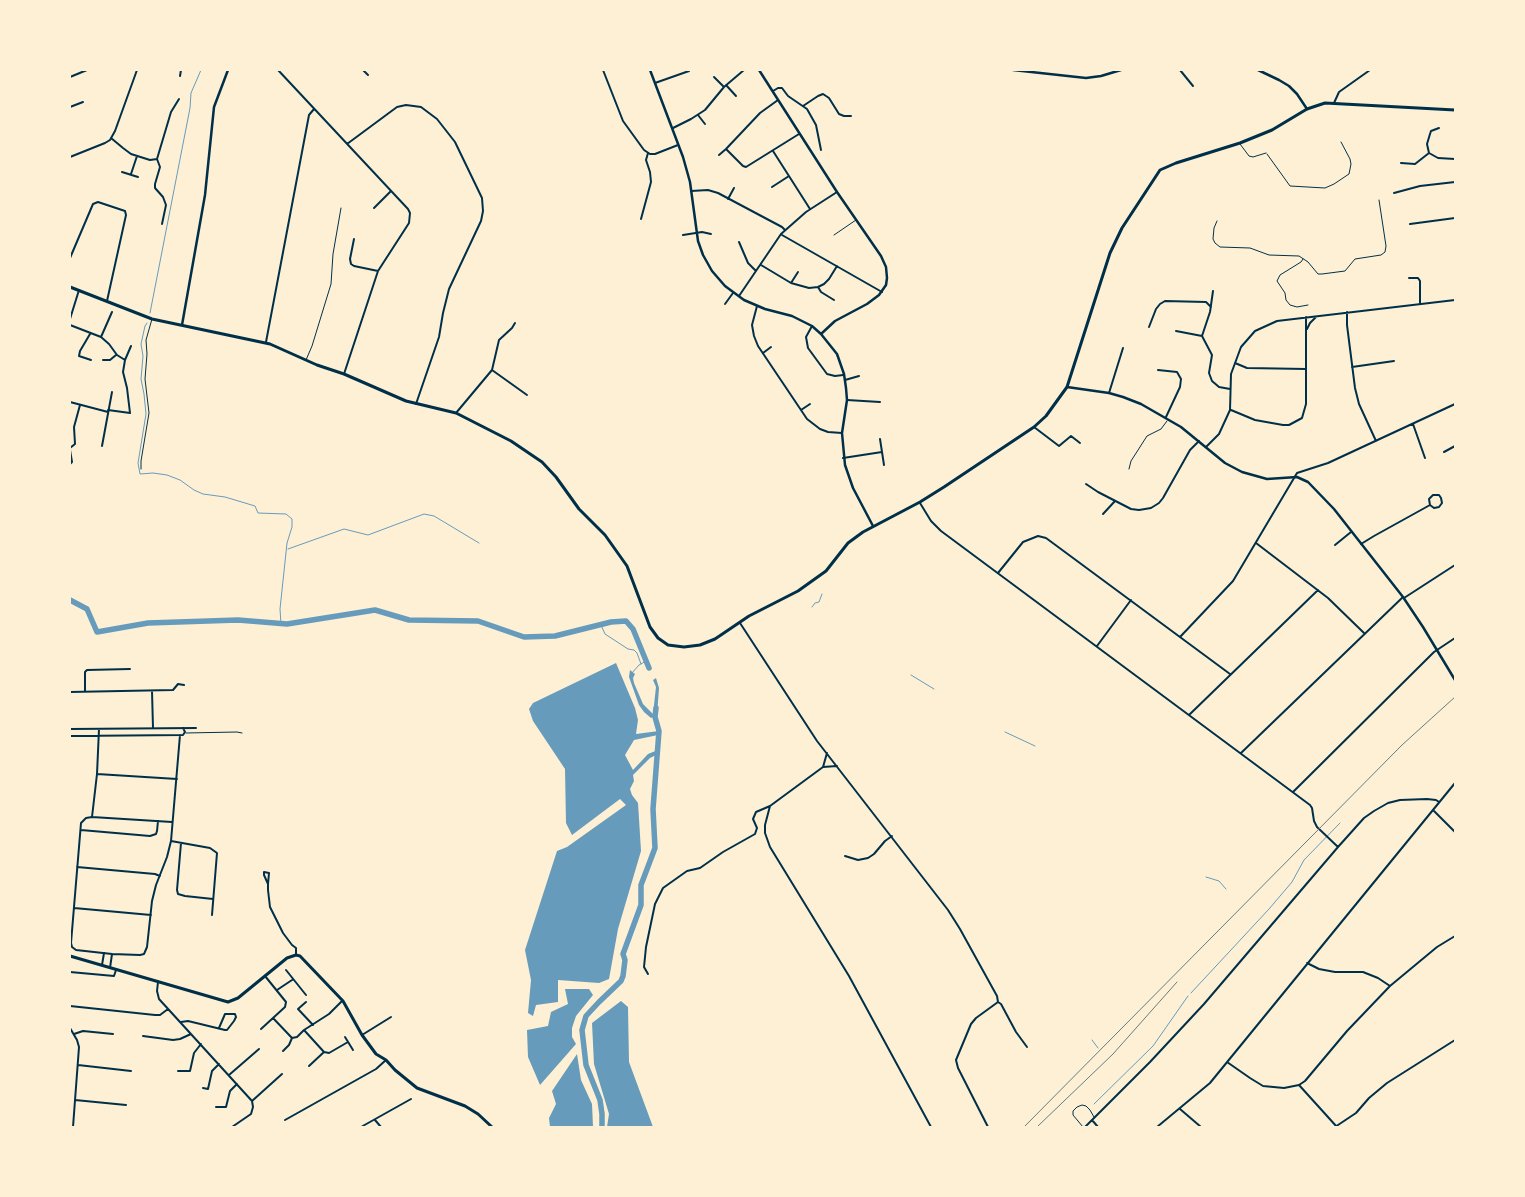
<!DOCTYPE html>
<html>
<head>
<meta charset="utf-8">
<style>
  body { margin:0 }
  #map { position:relative; width:1525px; height:1197px; overflow:hidden; background:#fdf0d5; font-family:"Archivo Narrow",sans-serif }
  canvas { display:block }
  .frame { position:absolute; inset:0; border:71px solid #fdf0d5; pointer-events:none }
</style>
</head>
<body>
<div id="map">
<canvas width="1525" height="1197"></canvas>
<div class="frame"></div>
</div>
<script>
const context = document.querySelector('canvas').getContext('2d');
context.lineJoin = 'round';
function fill(path, color) { context.fillStyle = color; context.fill(path, 'evenodd'); }
const toPath = rows => new Path2D(rows.map(r => 'M' + r).join(''));
function trace(path, color, width, dash) { context.strokeStyle = color; context.lineWidth = width; context.lineCap = dash ? 'butt' : 'round'; context.setLineDash(dash || []); context.stroke(path); }
const water = toPath([
  [616,663,635,708,638,720,636,734,659,731,658,735,634,740,625,755,633,770,648,754,658,750,658,754,650,758,633,775,634,781,630,789,632,795,638,803,641,851,618,929,609,979,599,983,558,980,558,1002,536,1005,533,1016,528,1013,531,980,525,950,557,851,567,847,626,805,620,799,572,835,566,823,565,769,533,721,529,709,533,703],
  [630,670,635,674,633,678,634,683,643,704,653,714,656,687,653,680,656,678,659,688,657,715,651,718,644,712,639,705,629,677],
  [565,989,589,989,593,995,576,1016,572,1028,572,1037,576,1044,540,1085,528,1057,527,1030,548,1026,551,1012,568,1004],
  [621,1001,628,1007,629,1062,653,1127,607,1127,609,1114,594,1064,592,1023],
  [577,1054,581,1080,592,1104,593,1127,550,1127,549,1118,556,1104,552,1091]
]);
const stream = toPath([
  [150,313,190,108,191,93,201,70],
  [147,323,145,326,141,344,143,356,141,379,144,394,146,414,138,463,140,474,153,473,167,475,180,480,194,490,203,494,225,497,255,506,258,513,286,514,292,519,292,527,287,543,280,609,281,624],
  [288,549,344,529,368,535,424,514,434,516,479,543],
  [812,607,815,603,819,602,822,594],
  [601,625,605,634,628,649,634,650,637,653,641,664],
  [632,673,639,665,646,661],
  [911,675,934,689],
  [1005,732,1035,746],
  [1206,877,1219,881,1226,889],
  [1191,993,1269,909,1292,882,1304,860,1340,823],
  [1092,1040,1098,1048],
  [1094,1104,1153,1046,1188,996]
]);
const river = toPath([
  [70,600,87,609,97,632,148,623,238,620,287,624,375,610,409,620,478,621,524,637,555,636,611,622,626,621,633,629,649,668],
  [602,1127,602,1114,600,1100,586,1065,582,1030,586,1016,599,1002,621,981,623,976,625,960,623,954,641,905,641,885,655,848,653,809,659,731,655,717,656,708]
]);
const service = toPath([
  [1240,144,1249,156,1253,157,1266,153],
  [1267,154,1290,186,1325,188,1334,184,1349,174,1351,164,1350,159,1341,142],
  [1217,221,1214,228,1213,239,1215,243,1220,247,1250,248,1269,255,1299,256,1308,262,1318,274,1322,274,1345,271,1355,259,1381,255,1385,252,1386,246,1379,200],
  [834,235,856,220],
  [1303,259,1301,262,1280,275,1277,281,1285,293,1286,300,1290,305,1297,307,1308,305],
  [306,360,312,346,331,284,333,254,341,208],
  [141,469,141,461,149,413,145,379,147,354,146,340,152,319],
  [1129,469,1131,461,1147,436,1161,429,1167,421],
  [186,733,237,732,242,733],
  [1083,1127,1073,1115,1073,1111,1077,1107,1082,1105,1086,1106,1090,1110,1094,1117]
]);
const minor = toPath([
  [278,70,408,209,410,213,409,223,378,271,344,374],
  [363,70,368,75],
  [603,70,623,121,644,150,650,154,655,154,678,145],
  [1180,70,1193,86],
  [180,76,181,70],
  [70,77,87,70],
  [714,77,724,87],
  [655,83,689,71],
  [726,85,736,96],
  [773,91,778,88,782,88,788,96,807,109,816,125,821,150],
  [1334,103,1339,92,1370,70],
  [803,106,818,96,823,94,829,98,839,114,844,116,851,116],
  [70,107,83,102],
  [698,115,705,124],
  [673,128,691,119,705,110,724,87,744,70],
  [1439,128,1431,131,1430,134,1427,144,1429,153,1438,158,1455,159],
  [111,138,123,148,131,154,150,160,157,159],
  [347,144,397,107,406,105,421,107,437,119,455,142,482,198,483,211,481,221,449,289,443,313,439,337,416,404],
  [726,149,743,166,746,167,799,134],
  [773,151,810,209],
  [719,155,726,149,760,113,778,100],
  [70,157,105,143,110,140,115,131,137,70],
  [157,159,160,167,155,184,155,188,163,197,166,205,162,224],
  [157,159,171,112,179,99],
  [1401,163,1415,164,1429,153],
  [122,172,138,177],
  [131,174,137,156],
  [772,187,789,176],
  [691,191,708,190,718,193,782,227,785,230],
  [1394,193,1420,186,1455,182],
  [70,196,70,202],
  [728,199,734,188],
  [374,208,391,191],
  [641,219,651,182,650,172,646,160,648,153],
  [1410,224,1455,218],
  [683,235,702,232,711,234],
  [782,235,882,292],
  [354,239,350,259,351,264,354,266,378,271],
  [739,242,748,263,756,271],
  [70,258,93,204,98,202,125,211,126,215,107,301],
  [761,265,791,283,809,288,818,287,824,284,829,279,837,266],
  [1409,278,1418,278,1420,281,1420,303],
  [791,283,798,272],
  [818,287,821,292,834,300],
  [1213,291,1210,312,1202,336,1212,355,1209,373,1212,381,1219,387,1230,389],
  [739,296,781,234,806,212,837,192],
  [725,304,733,293],
  [757,306,752,325,754,336,758,346,807,419,820,429,828,432,842,433],
  [1347,312,1347,325,1355,388,1359,404,1376,441],
  [70,319,79,290],
  [70,325,101,337,109,344,117,355,125,360],
  [812,326,806,337,808,348,827,374,835,376,843,375],
  [1149,327,1156,309,1160,304,1165,301,1206,302,1211,307],
  [1307,329,1310,323,1316,317],
  [1176,331,1202,336],
  [90,334,80,351,79,356,91,360],
  [101,337,112,312],
  [266,342,309,115,314,109],
  [763,353,771,347],
  [103,360,110,360,116,355],
  [1235,363,1247,368,1306,369],
  [1352,367,1394,361],
  [492,370,527,395],
  [1158,370,1177,372,1181,379,1180,387,1166,417],
  [845,380,859,376],
  [1109,393,1123,348],
  [847,400,880,402],
  [70,402,108,412],
  [108,410,130,413,127,388,123,372,125,360,131,346],
  [801,410,810,404],
  [1231,410,1255,420,1283,425,1289,425,1302,418,1306,404,1306,317],
  [456,413,492,370,499,340,512,328,515,323],
  [1413,424,1425,458],
  [1034,427,1059,446,1071,436,1080,443],
  [880,439,884,465],
  [102,446,112,392],
  [1206,447,1219,434,1230,410,1231,374,1241,347,1255,331,1277,321,1455,300],
  [70,448,75,444,74,427,80,405],
  [70,450,72,462,70,464],
  [1444,452,1455,446],
  [843,458,882,452],
  [1086,484,1098,492,1131,509,1139,510,1151,508,1159,503,1163,498,1190,450,1199,441],
  [920,503,931,521,941,531,1310,805,1312,808,1314,821,1317,827,1338,847],
  [1103,514,1115,501],
  [1256,543,1328,598,1364,633],
  [1361,544,1374,536,1430,505,1434,508,1439,507,1442,503,1441,498,1439,495,1433,495,1429,499,1430,505],
  [1335,545,1351,532],
  [998,573,1023,542,1038,536,1046,538,1230,674],
  [1404,598,1455,565],
  [740,623,817,741,948,910,960,929,997,996,998,1002,1001,1004,1016,1032,1027,1047],
  [1180,637,1233,581,1297,473,1328,463,1455,404],
  [1097,646,1131,600],
  [85,691,85,672,87,670,130,669],
  [152,691,153,728],
  [70,692,173,690,178,684,184,685],
  [1189,715,1318,590],
  [70,729,196,728],
  [99,729,97,774,92,817,86,818,81,823,71,943,72,947,76,950,112,954,140,955,144,954,147,947,152,901,156,885,167,857,171,841,180,735],
  [70,736,183,735,185,732,183,728],
  [1241,753,1403,597],
  [823,767,837,766],
  [97,774,177,779],
  [1293,792,1434,652,1455,638],
  [770,806,765,825,765,833,770,847,849,976,931,1127],
  [1434,811,1455,832],
  [92,817,172,822],
  [81,830,150,836,156,834,157,831,158,821],
  [171,841,210,848,217,853,212,915],
  [181,843,177,890,178,894,185,896,213,899],
  [845,856,858,860,868,858,874,854,885,841,892,836],
  [77,867,155,874,160,876],
  [268,884,264,875,264,872,269,873,268,884,268,890,270,907,283,933,292,945,296,948,296,955],
  [74,908,151,915],
  [1307,963,1319,969,1335,972,1363,972,1378,978,1390,986],
  [102,965,104,953],
  [110,968,112,954],
  [286,970,306,995],
  [70,972,114,976,116,970],
  [648,974,644,967,646,947,655,904,663,888,687,871,700,868,723,852,755,834,757,828,753,819,756,812,770,806,823,767,827,753],
  [265,976,286,1002,285,1007,273,1018,292,1038,297,1037,304,1030,329,1014,342,1001],
  [158,982,157,991,159,999,252,1101,253,1107,251,1114,232,1127],
  [277,990,292,980],
  [306,1002,298,1009,313,1025],
  [70,1006,155,1015,160,1015,168,1009],
  [181,1022,188,1021,225,1030,227,1030,234,1021,236,1017,235,1014,225,1014,219,1028],
  [70,1028,77,1040,79,1047,73,1127],
  [261,1029,273,1018],
  [304,1030,324,1052,329,1053,348,1042],
  [74,1034,83,1031,113,1034],
  [362,1035,391,1017],
  [143,1036,173,1040,180,1039,191,1034],
  [345,1037,353,1050],
  [283,1051,289,1045,292,1038],
  [1227,1062,1250,1078,1263,1086,1284,1088,1299,1085,1305,1081,1347,1031,1390,986,1437,947,1455,936],
  [78,1065,131,1071],
  [309,1066,324,1052],
  [178,1071,190,1071,194,1053,201,1044],
  [229,1075,259,1049],
  [1299,1085,1337,1127],
  [203,1088,208,1089,212,1071,219,1064],
  [75,1100,126,1105],
  [252,1101,282,1074],
  [216,1107,226,1107,230,1091,237,1084],
  [1180,1109,1201,1127],
  [285,1120,376,1069,386,1060],
  [375,1120,381,1127],
  [1092,1120,1098,1127],
  [361,1127,411,1099],
  [988,1127,958,1068,956,1060,971,1024,976,1018,998,1002],
  [1085,1127,1150,1062,1204,1004,1338,847,1364,818,1374,811,1388,803,1400,800,1427,799,1436,800,1439,802],
  [1157,1127,1210,1083,1455,783],
  [1335,1127,1356,1113,1369,1098,1387,1083,1455,1040]
]);
const tertiary = toPath([
  [650,70,683,157,690,182,698,241,703,255,712,271,725,286,744,300,765,309,792,316,812,326,821,334,837,354,844,374,846,388,847,400,842,433,845,465,853,488,873,526],
  [759,70,837,192,881,256,886,267,887,278,886,285,879,295,867,304,835,321,821,334],
  [1013,70,1086,78,1101,76,1121,70],
  [1067,387,1109,393,1123,397,1141,404,1181,427,1225,463,1242,472,1267,479,1297,477,1308,482,1334,509,1403,597,1423,627,1455,680]
]);
const secondary = toPath([
  [1258,70,1279,80,1289,86,1297,94,1307,109],
  [182,325,205,195,214,107,228,70]
]);
const primary = toPath([
  [70,287,152,319,270,344,317,365,344,374,406,401,456,413,511,441,542,462,556,477,579,509,605,535,627,566,650,627,658,638,668,645,684,647,700,645,715,639,749,616,798,591,826,571,848,543,863,532,920,502,944,487,1034,427,1046,416,1067,387,1110,253,1122,228,1160,170,1176,163,1240,143,1272,130,1307,109,1325,103,1455,110],
  [70,956,228,1002,238,998,287,958,296,955,300,956,343,1001,362,1035,376,1054,386,1060,395,1070,417,1088,465,1106,478,1114,492,1127]
]);
const rail = toPath([
  [1024,1127,1402,745,1455,697],
  [1037,1127,1113,1054,1177,982]
]);
fill(water, '#669bbc');
trace(stream, '#669bbc', 1);
trace(river, '#669bbc', 5.5);
trace(service, '#003049', 1);
trace(minor, '#003049', 2);
trace(tertiary, '#003049', 2.5);
trace(secondary, '#003049', 2.5);
trace(primary, '#003049', 3);
trace(rail, '#657d81', 1);
</script>
</body>
</html>
